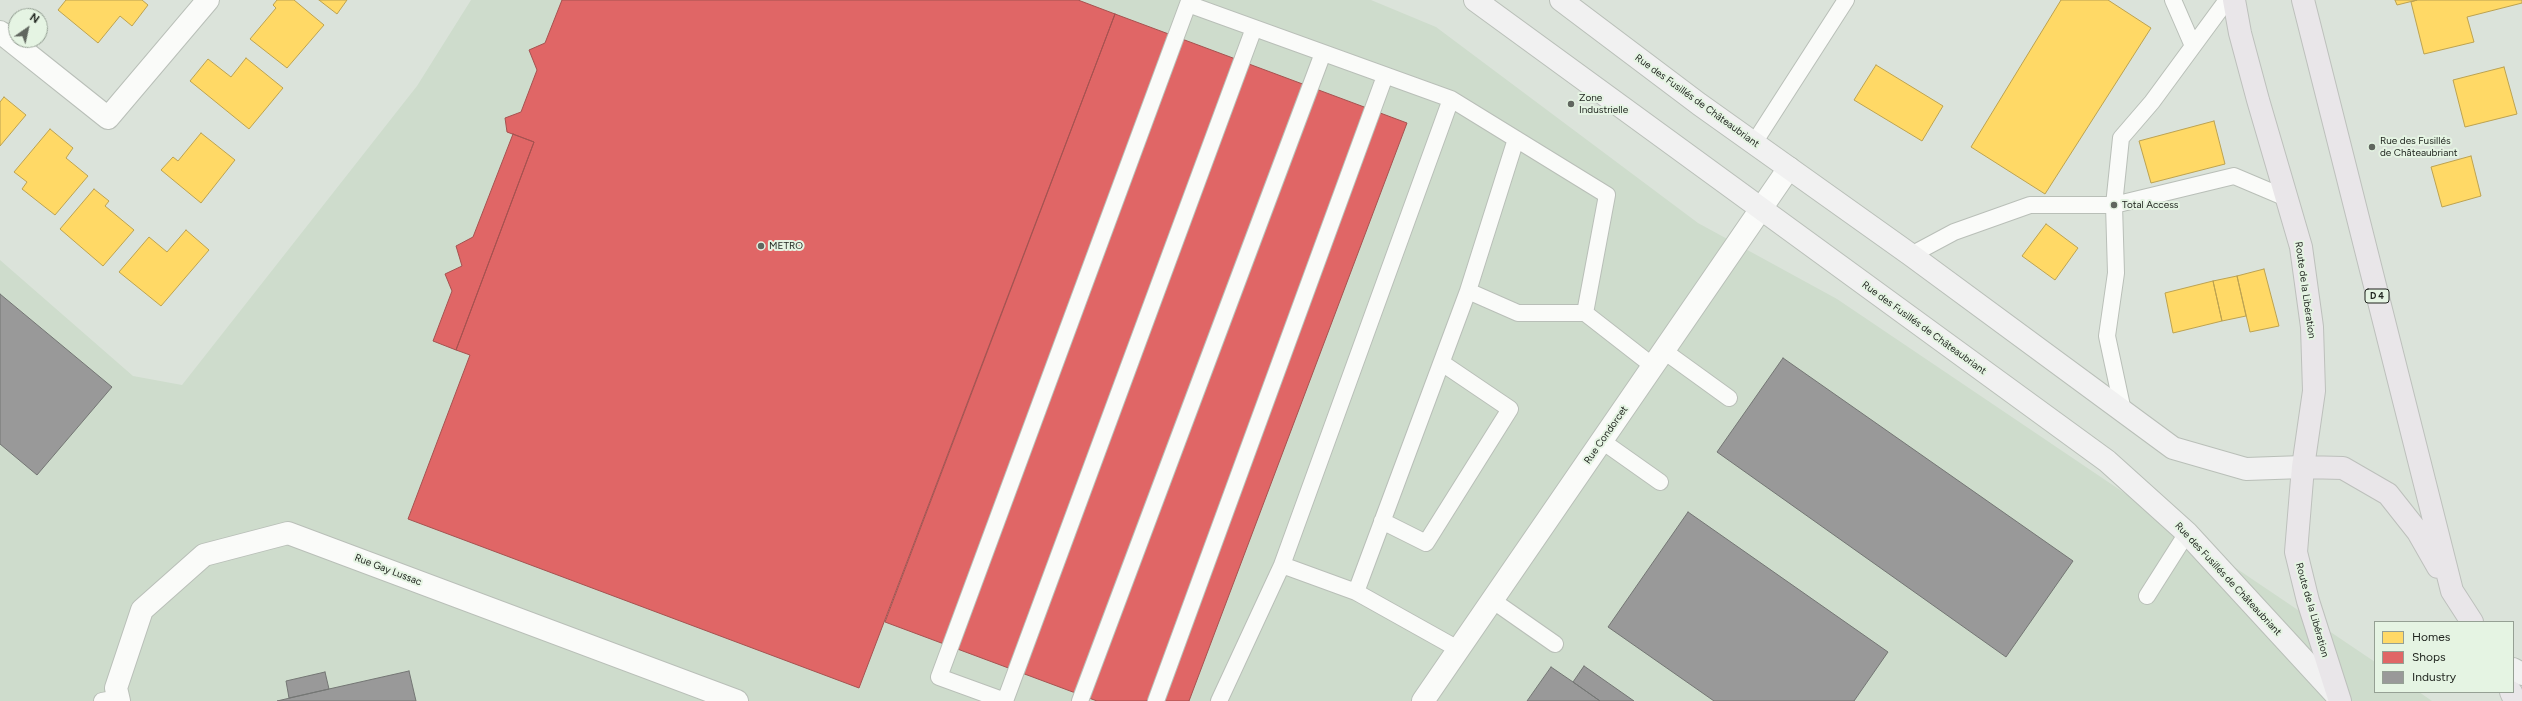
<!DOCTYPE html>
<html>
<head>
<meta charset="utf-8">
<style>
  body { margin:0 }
  #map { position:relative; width:2522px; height:701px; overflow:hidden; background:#dbe3da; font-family:Figtree,sans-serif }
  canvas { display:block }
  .legend { position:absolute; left:2374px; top:621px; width:140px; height:72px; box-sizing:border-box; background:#e5f4e3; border:1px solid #95a094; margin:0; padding:5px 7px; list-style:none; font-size:12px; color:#1e231d }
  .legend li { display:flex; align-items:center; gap:8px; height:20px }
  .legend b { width:20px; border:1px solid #95a094 }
  .north { position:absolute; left:8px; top:8px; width:40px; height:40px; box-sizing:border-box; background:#e5f4e3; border:1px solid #95a094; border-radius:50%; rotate:34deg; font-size:11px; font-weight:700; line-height:16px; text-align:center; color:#1e231d }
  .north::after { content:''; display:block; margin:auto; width:14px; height:18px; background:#60665f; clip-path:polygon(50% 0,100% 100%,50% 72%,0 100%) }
</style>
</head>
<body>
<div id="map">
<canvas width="2522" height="701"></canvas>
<ul class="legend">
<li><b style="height:11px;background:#ffd966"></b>Homes</li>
<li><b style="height:11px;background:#e06666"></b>Shops</li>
<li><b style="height:11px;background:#999"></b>Industry</li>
</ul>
<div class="north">N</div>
</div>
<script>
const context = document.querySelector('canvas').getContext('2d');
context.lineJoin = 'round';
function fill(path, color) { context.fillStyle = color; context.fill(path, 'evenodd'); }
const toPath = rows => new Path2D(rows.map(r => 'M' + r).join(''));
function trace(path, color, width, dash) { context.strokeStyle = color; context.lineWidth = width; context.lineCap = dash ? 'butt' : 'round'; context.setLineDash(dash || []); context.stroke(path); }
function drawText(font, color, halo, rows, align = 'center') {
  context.font = font + ' Figtree,sans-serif'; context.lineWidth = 4; context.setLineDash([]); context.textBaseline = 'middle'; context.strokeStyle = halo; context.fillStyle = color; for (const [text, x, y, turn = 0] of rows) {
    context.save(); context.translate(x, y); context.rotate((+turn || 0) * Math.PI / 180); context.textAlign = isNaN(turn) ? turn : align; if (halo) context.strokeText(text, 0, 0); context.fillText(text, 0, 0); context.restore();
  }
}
const built = toPath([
  [471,0,1371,0,1436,27,1698,223,1837,299,2375,662,2375,692,2419,692,2432,701,0,701,0,260,133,376,182,385,417,86]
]);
const homes = toPath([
  [66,0,142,0,148,5,132,26,120,16,98,43,58,10,66,0],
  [277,0,294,0,324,25,287,68,250,39,276,8,273,5,277,0],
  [319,0,347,0,337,14,319,0],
  [2061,0,2108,0,2151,28,2045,194,1971,147,2061,0],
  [2395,0,2417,0,2397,5,2395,0],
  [2417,0,2522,0,2522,3,2467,17,2474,42,2424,54,2411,2,2417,0],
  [246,58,283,88,249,129,190,81,208,59,231,77,246,58],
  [1876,65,1943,106,1922,141,1854,100,1876,65],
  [2504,67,2517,114,2465,127,2453,80,2504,67],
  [4,97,26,115,0,146,0,102,4,97],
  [2214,121,2225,164,2151,183,2139,141,2214,121],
  [50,129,73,148,66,158,88,176,55,215,22,189,27,182,14,172,50,129],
  [201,133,235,160,201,203,161,170,173,157,178,161,201,133],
  [2471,156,2481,196,2442,207,2431,167,2471,156],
  [94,189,109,201,105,206,134,230,103,266,60,229,94,189],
  [2046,224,2078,248,2055,280,2022,256,2046,224],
  [186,230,209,250,161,306,119,272,149,237,167,252,186,230],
  [2264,269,2279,326,2250,332,2237,276,2264,269],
  [2237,276,2246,316,2222,321,2213,281,2237,276],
  [2213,281,2222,321,2173,333,2165,293,2213,281]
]);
const shops = toPath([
  [562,0,1078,0,1115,14,859,688,408,519,470,355,456,350,534,142,507,132,505,118,521,112,537,70,529,50,545,43,562,0],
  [1115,14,1407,123,1189,701,1097,701,885,622,1115,14],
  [513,134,534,142,456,350,433,341,452,291,445,274,462,266,456,246,473,237,513,134]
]);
const industry = toPath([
  [0,294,112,387,37,475,0,444,0,294],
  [1783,358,2073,561,2006,657,1717,452,1783,358],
  [1688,512,1888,652,1854,701,1714,701,1608,627,1688,512],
  [1584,666,1634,701,1600,701,1573,682,1584,666],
  [1551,667,1573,682,1600,701,1527,701,1551,667],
  [409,671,416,701,277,701,329,689,409,671],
  [325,672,329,689,289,698,286,681,325,672]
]);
const service = toPath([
  [2173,0,2193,46],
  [1516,139,1468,291,1518,313,1585,313],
  [1754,143,1846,0],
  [1911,255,1954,232,2030,205,2114,205,2121,138,2152,102,2227,0],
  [1664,351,1729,398],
  [2123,411,2107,336,2116,273,2114,205,2234,176,2286,198],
  [1602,441,1660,482],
  [1382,521,1426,543,1510,409,1442,363],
  [1282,565,1451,99],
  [1356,592,1468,291],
  [2147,596,2187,533],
  [1492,600,1555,644],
  [102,701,119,698],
  [1005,701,939,677,1188,4,1451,99,1607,195,1585,313,1653,366],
  [1005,701,1254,28],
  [1080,701,1323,53],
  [1156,701,1385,76],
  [1219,701,1282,565,1356,592,1458,649]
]);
const minor = toPath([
  [0,32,108,118,208,0],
  [119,701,116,688,142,610,204,555,288,533,737,701],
  [1423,701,1789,168]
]);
const secondary = toPath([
  [1475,0,2107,461,2187,533,2337,696],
  [1561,0,1699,104,1911,255,2173,448,2246,469,2303,467],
  [2513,669,2522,674]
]);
const primary = toPath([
  [2234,0,2240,33,2258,100,2301,247,2312,327,2314,391,2303,467,2296,552,2308,601,2340,701],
  [2303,0,2452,591,2472,622],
  [2303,467,2343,468,2388,494,2418,532,2438,567],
  [2511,692,2515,701]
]);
const markers = [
  [1571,104,4,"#60665f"],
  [2372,147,4,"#60665f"],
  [2114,205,4,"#60665f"],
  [761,246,4,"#60665f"]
];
const shields = [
  [2377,296,24]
];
const shieldNames = [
  ["D 4",2377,296]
];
const poiNames = [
  ["Zone",1579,98],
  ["Industrielle",1579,110],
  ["Rue des Fusillés",2380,141],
  ["de Châteaubriant",2380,153],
  ["Total Access",2122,205],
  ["METRO",769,246]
];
const streetNames = [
  ["Rue des Fusillés de Châteaubriant",1697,101,36],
  ["Route de la Libération",2305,290,82],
  ["Rue des Fusillés de Châteaubriant",1924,328,36],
  ["Rue Condorcet",1606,435,-55],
  ["Rue Gay Lussac",388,570,21],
  ["Rue des Fusillés de Châteaubriant",2228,579,47],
  ["Route de la Libération",2312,610,74]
];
fill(built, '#cedccc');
fill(homes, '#ffd966');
trace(homes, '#bca250', 1);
fill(shops, '#e06666');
trace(shops, '#a65250', 1);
fill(industry, '#999');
trace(industry, '#747674', 1);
trace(service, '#b9bfb8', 18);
trace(minor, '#b9bfb8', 24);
trace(secondary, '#b9bfb8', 24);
trace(primary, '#bdc0bc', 24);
trace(service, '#fafbf9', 16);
trace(minor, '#fafbf9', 22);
trace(secondary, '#f1f1f1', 22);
trace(primary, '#e9e6e9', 22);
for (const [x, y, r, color] of markers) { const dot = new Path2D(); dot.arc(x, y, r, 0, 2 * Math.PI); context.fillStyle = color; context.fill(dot); trace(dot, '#e5f4e3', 1.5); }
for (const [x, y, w] of shields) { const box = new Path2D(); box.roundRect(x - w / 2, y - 7, w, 14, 3); context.fillStyle = '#e5f4e3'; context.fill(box); trace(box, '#1e231d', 1); }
drawText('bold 9px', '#1e231d', null, shieldNames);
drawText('10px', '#1e231d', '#e5f4e3', poiNames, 'left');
drawText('10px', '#1e231d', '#e5f4e3', streetNames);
</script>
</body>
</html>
